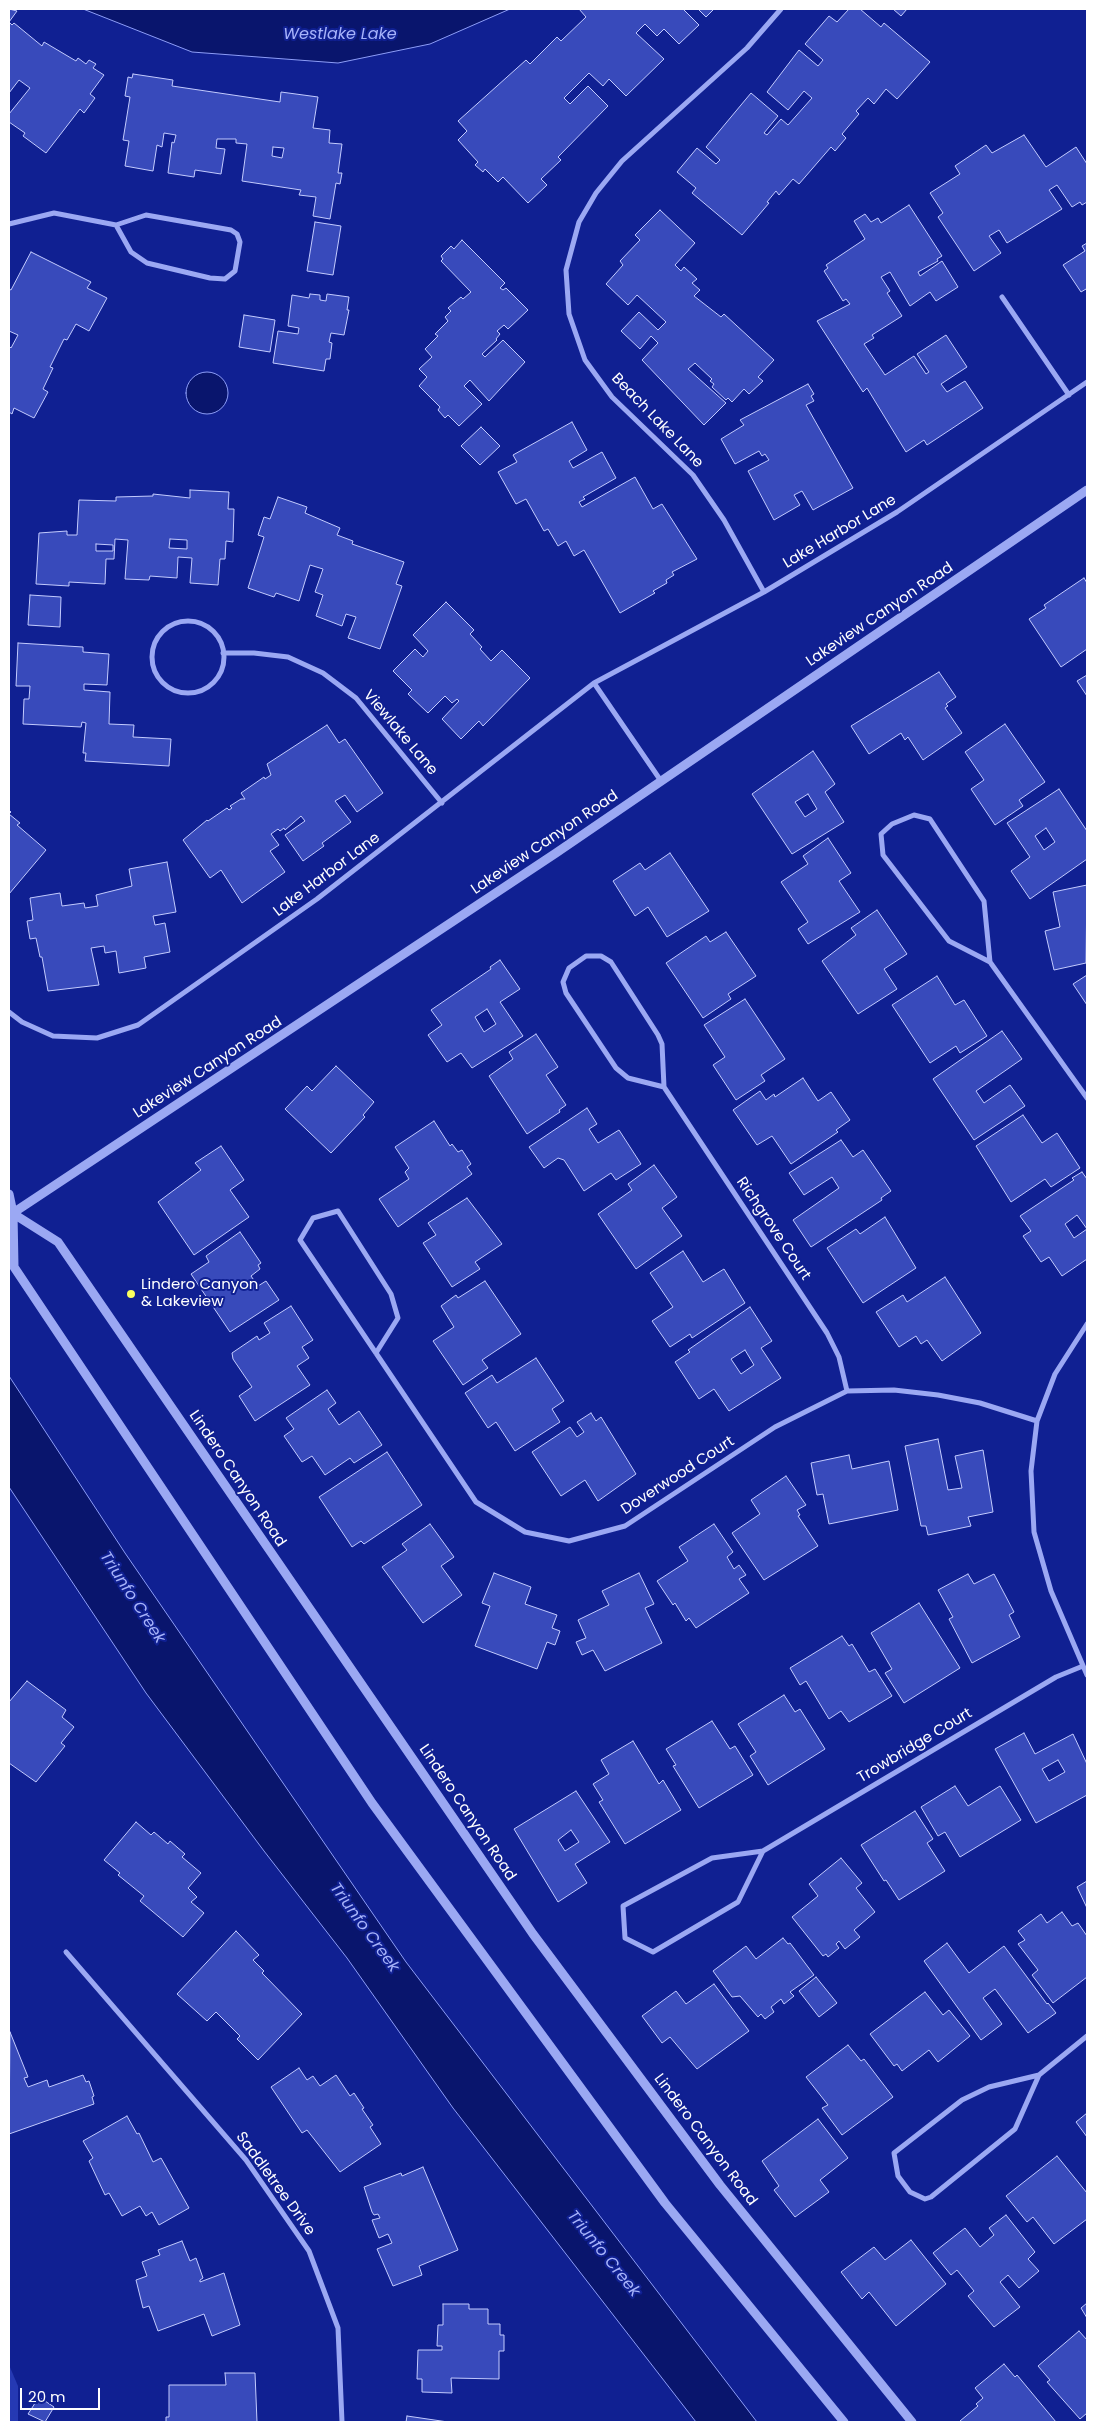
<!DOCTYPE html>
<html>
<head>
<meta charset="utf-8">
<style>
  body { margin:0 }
  #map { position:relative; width:1096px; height:2431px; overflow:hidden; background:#102092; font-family:Poppins,sans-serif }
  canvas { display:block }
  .frame { position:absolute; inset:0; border:10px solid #fff; pointer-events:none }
  .scale { position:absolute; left:20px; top:2388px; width:80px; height:22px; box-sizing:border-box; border:2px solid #fff; border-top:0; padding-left:6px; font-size:15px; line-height:18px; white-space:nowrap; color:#fff; -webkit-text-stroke:4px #102092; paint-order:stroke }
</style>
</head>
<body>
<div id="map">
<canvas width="1096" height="2431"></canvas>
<div class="frame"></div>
<div class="scale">20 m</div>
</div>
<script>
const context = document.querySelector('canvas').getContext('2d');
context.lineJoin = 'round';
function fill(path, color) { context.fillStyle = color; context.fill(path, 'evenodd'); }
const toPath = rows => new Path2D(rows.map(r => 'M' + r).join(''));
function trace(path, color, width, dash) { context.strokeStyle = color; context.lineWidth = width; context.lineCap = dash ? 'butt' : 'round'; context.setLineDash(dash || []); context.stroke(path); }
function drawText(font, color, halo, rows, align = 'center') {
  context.font = font + ' Poppins,sans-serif'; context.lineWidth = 4; context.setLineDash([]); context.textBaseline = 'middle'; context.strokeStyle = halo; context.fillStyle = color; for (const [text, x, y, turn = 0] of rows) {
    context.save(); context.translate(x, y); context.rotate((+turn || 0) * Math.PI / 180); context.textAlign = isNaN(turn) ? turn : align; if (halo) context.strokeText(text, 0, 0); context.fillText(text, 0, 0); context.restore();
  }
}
const green = toPath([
  [9,2365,18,2386,18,2422,9,2422]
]);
const water = toPath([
  [83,9,510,9,430,44,338,63,192,52,83,9],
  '186 393a21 21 0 1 1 42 0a21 21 0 1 1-42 0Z',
  [9,1376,125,1553,406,1962,757,2422,696,2422,453,2108,347,1958,264,1851,146,1693,9,1487,9,1376]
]);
const building = toPath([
  [9,9,17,11,9,22,9,9],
  [579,9,683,9,699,25,679,44,664,29,657,36,645,24,636,33,664,59,626,96,609,79,603,86,589,73,564,98,570,104,588,86,608,106,558,157,561,160,541,179,547,185,528,203,503,177,498,182,485,169,483,172,475,165,478,162,458,140,467,131,458,121,526,60,530,64,557,37,561,41,586,17,579,9],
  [698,9,714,9,706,17,698,9],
  [849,9,860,9,881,27,884,23,930,62,897,99,886,89,874,104,868,98,856,111,859,114,842,134,846,138,835,151,831,147,799,184,793,179,779,195,776,191,767,202,769,203,742,235,692,193,696,188,677,172,697,148,716,164,720,160,706,147,751,93,778,116,764,133,767,135,781,119,788,125,812,98,804,91,788,110,767,92,799,50,818,66,823,60,805,44,829,16,837,22,849,9],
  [893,9,907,9,901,16,893,9],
  [9,22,12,25,14,23,42,46,44,42,76,61,78,58,86,64,89,60,96,64,93,68,104,75,90,94,95,98,84,113,80,109,46,153,23,136,25,133,9,122,9,114,30,88,19,80,9,93,9,22],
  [133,74,173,80,172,86,280,102,281,92,318,97,313,128,330,130,329,143,342,144,338,173,342,173,340,184,336,183,330,219,313,216,316,197,299,195,301,190,242,181,247,144,236,143,236,139,217,139,216,148,225,149,221,174,195,170,194,177,168,173,172,142,174,143,176,135,164,133,162,147,157,145,153,171,125,166,129,141,123,140,130,97,125,96,128,77,132,78,133,74],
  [273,147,284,148,282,158,272,156,273,147],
  [1024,135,1046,167,1076,147,1087,164,1087,202,1082,205,1080,202,1072,207,1057,185,1049,190,1062,209,1007,243,999,230,989,236,1001,253,974,271,938,217,943,213,930,193,960,174,955,166,986,145,992,153,1024,135],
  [909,205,942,256,937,259,938,261,918,272,920,276,942,261,958,287,936,301,930,292,910,306,890,272,881,277,890,291,887,293,902,316,872,335,874,338,864,344,885,375,914,356,926,374,929,372,917,354,946,335,967,367,941,384,947,392,965,381,983,408,927,445,924,440,906,452,867,388,863,392,817,321,850,304,846,299,843,301,824,271,828,268,826,265,865,239,854,221,865,214,871,222,878,218,881,223,909,205],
  [660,210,695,243,675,265,681,271,684,267,697,279,692,283,700,290,694,296,721,317,724,314,774,360,758,377,763,381,749,394,744,389,732,402,728,398,726,400,712,387,714,384,710,381,712,379,695,363,688,369,726,403,704,425,642,360,658,343,651,336,640,349,621,331,639,312,658,330,666,322,637,295,628,305,606,284,623,265,620,261,640,240,635,235,660,210],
  [315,222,341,226,333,275,307,271,315,222],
  [462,240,505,283,500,288,503,290,506,288,528,310,508,329,504,325,497,331,500,334,496,339,497,340,482,354,485,357,503,340,525,362,489,401,470,380,464,386,482,404,459,426,448,415,445,418,438,410,440,407,419,386,427,377,419,369,432,357,425,349,438,336,435,334,448,321,445,317,451,311,448,308,461,297,463,299,471,292,441,261,443,259,441,256,451,246,454,249,462,240],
  [1087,243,1087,291,1086,289,1081,292,1063,265,1085,251,1082,246,1087,243],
  [31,252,91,282,87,288,107,298,89,331,76,324,67,340,64,339,50,367,53,368,43,389,48,392,34,418,14,408,12,414,9,412,9,346,11,348,18,335,9,331,9,289,11,290,31,252],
  [310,294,320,295,320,300,326,301,327,294,349,297,347,310,349,310,344,335,331,333,329,342,332,343,330,359,326,359,324,371,273,363,278,331,298,334,299,328,288,326,292,295,309,298,310,294],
  [244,315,275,320,270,352,239,347,244,315],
  [808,384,814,394,811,396,814,401,806,405,853,488,813,510,802,491,794,495,800,505,774,520,748,471,769,460,765,454,762,456,759,451,735,464,721,439,744,425,740,420,808,384],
  [572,422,587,450,569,461,573,468,602,452,616,478,583,497,585,499,579,502,582,507,635,477,653,509,662,504,697,559,672,572,674,575,666,580,667,583,653,591,655,593,620,613,584,550,574,556,566,541,558,546,548,529,544,531,526,499,516,504,498,472,517,462,513,455,572,422],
  [481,427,500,446,480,465,461,446,481,427],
  [190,490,229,492,228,509,234,509,233,542,226,541,225,559,220,559,218,585,190,583,192,558,178,557,177,578,150,576,149,580,125,579,128,540,115,539,114,559,106,559,105,584,69,582,69,586,36,584,39,533,67,531,67,535,77,535,79,500,116,501,116,497,153,496,153,494,190,498,190,490],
  [170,539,187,540,187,549,169,548,170,539],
  [96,544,113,545,113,551,96,551,96,544],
  [278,497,307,507,305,513,340,528,337,535,353,541,352,544,404,562,396,584,402,586,380,649,348,638,356,617,346,614,342,626,316,616,323,595,315,592,323,569,310,565,299,601,276,593,274,597,248,588,264,537,258,535,264,517,270,519,278,497],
  [1084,578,1087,583,1087,649,1061,667,1029,619,1046,608,1044,605,1084,578],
  [30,595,61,597,60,627,28,625,30,595],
  [446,602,474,630,470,634,482,647,480,649,491,661,502,650,530,678,483,726,479,721,461,739,442,719,459,701,457,699,452,703,445,696,428,713,408,694,412,690,393,671,415,649,423,657,428,651,413,635,446,602],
  [18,643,83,647,83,652,109,654,107,685,84,684,84,690,110,692,109,724,134,725,133,737,171,739,169,766,85,761,86,753,83,753,86,723,82,722,81,727,23,724,24,699,29,699,30,686,16,686,18,643],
  [939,672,956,697,946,704,948,706,945,708,962,733,923,760,908,737,905,740,901,733,869,754,851,726,939,672],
  [1087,675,1087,696,1077,681,1087,675],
  [1005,724,1045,782,1019,800,1023,806,995,825,971,789,984,780,965,752,1005,724],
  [327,725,339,743,345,739,383,793,357,812,345,795,335,801,351,822,322,843,324,846,303,861,285,835,305,821,301,816,285,830,284,828,280,831,278,829,271,834,279,845,270,851,285,872,242,903,221,870,210,878,183,840,207,820,208,821,227,808,229,810,232,808,230,806,241,799,245,799,241,793,264,777,265,779,271,775,267,764,327,725],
  [813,751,835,784,825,792,844,822,792,854,752,794,813,751],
  [808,794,817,809,805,817,795,802,808,794],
  [1059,789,1087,831,1087,859,1030,899,1011,871,1030,857,1007,823,1059,789],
  [1046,828,1055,842,1044,850,1035,836,1046,828],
  [9,810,11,812,9,814,20,823,17,825,46,850,9,894,9,810],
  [828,838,851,873,839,881,860,912,808,944,798,929,808,922,781,882,808,864,803,856,828,838],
  [670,853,709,911,667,937,648,907,635,916,613,881,640,863,645,870,670,853],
  [167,862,176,912,153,916,155,925,165,923,170,952,144,957,146,968,119,973,116,951,105,953,104,946,91,948,99,985,48,991,42,957,40,957,36,938,30,939,27,921,33,920,30,898,60,893,62,906,84,903,85,908,98,906,96,895,132,886,129,869,167,862],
  [1087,885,1086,963,1054,970,1045,931,1060,927,1053,892,1087,885],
  [877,910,907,954,884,969,897,989,858,1014,822,961,856,935,851,928,877,910],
  [726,932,756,976,728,994,731,999,703,1018,666,963,706,936,710,942,726,932],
  [500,960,520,989,500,1002,523,1036,472,1068,461,1053,447,1062,428,1035,442,1025,431,1010,491,969,490,967,500,960],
  [487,1009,496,1024,484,1032,475,1017,487,1009],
  [1087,975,1087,1005,1073,984,1087,975],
  [937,976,955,1005,964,1000,987,1036,960,1053,956,1046,930,1063,892,1005,937,976],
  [745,999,785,1059,761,1075,765,1081,736,1100,713,1065,725,1057,704,1025,745,999],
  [1002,1031,1022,1059,976,1091,984,1103,1010,1085,1025,1106,974,1140,933,1079,1002,1031],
  [536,1034,558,1067,546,1075,566,1105,559,1110,560,1112,527,1134,489,1076,513,1059,509,1052,536,1034],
  [336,1066,374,1102,363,1115,365,1117,331,1153,285,1109,307,1086,312,1091,336,1066],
  [803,1078,818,1101,831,1092,850,1120,836,1130,838,1132,791,1164,772,1136,757,1145,733,1110,760,1091,766,1100,774,1094,775,1097,803,1078],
  [587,1108,597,1124,589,1129,598,1143,619,1130,641,1164,616,1180,611,1173,584,1191,564,1160,558,1158,544,1168,529,1147,587,1108],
  [1023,1115,1042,1143,1057,1133,1080,1168,1051,1187,1045,1179,1011,1202,976,1146,1023,1115],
  [434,1121,450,1146,452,1144,458,1152,462,1150,471,1164,467,1167,472,1174,398,1227,379,1199,409,1179,405,1172,409,1168,395,1147,434,1121],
  [841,1140,853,1157,863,1150,891,1191,881,1198,882,1200,811,1247,793,1220,839,1188,832,1177,804,1195,789,1173,841,1140],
  [221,1146,244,1180,230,1190,249,1217,194,1255,158,1202,201,1170,195,1163,221,1146],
  [654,1165,677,1197,662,1208,682,1236,636,1269,598,1214,632,1190,628,1184,654,1165],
  [1082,1172,1087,1179,1087,1229,1077,1215,1065,1224,1074,1238,1087,1229,1087,1259,1062,1276,1049,1257,1041,1262,1023,1236,1031,1231,1020,1216,1074,1180,1072,1178,1082,1172],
  [467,1198,502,1244,475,1262,480,1269,452,1287,423,1243,436,1235,428,1223,467,1198],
  [885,1217,916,1268,863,1303,827,1248,856,1229,860,1234,885,1217],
  [240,1232,261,1263,258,1265,260,1269,251,1276,258,1286,266,1281,279,1300,230,1332,191,1274,209,1262,206,1256,240,1232],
  [683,1251,703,1282,724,1269,745,1303,692,1338,690,1334,670,1347,652,1321,673,1307,650,1273,683,1251],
  [945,1277,981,1333,942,1361,927,1340,921,1344,916,1336,899,1347,876,1312,903,1295,907,1302,945,1277],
  [485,1281,521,1334,482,1360,488,1368,463,1385,433,1341,454,1327,441,1306,456,1295,458,1298,485,1281],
  [291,1306,313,1340,302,1347,309,1358,297,1366,310,1385,255,1421,239,1396,252,1387,233,1359,232,1353,257,1336,259,1340,270,1333,264,1323,291,1306],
  [750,1307,772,1341,761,1348,781,1378,729,1411,714,1389,699,1399,675,1362,690,1352,688,1350,750,1307],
  [745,1350,754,1365,741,1374,731,1359,745,1350],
  [536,1358,564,1401,552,1409,560,1422,515,1451,496,1422,488,1428,465,1393,492,1375,497,1383,536,1358],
  [327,1390,336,1403,328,1409,339,1425,359,1411,382,1445,354,1463,350,1458,325,1475,312,1456,302,1462,284,1436,294,1429,286,1418,327,1390],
  [591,1413,596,1421,601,1417,636,1474,598,1501,585,1480,561,1496,532,1452,570,1427,577,1437,584,1432,577,1422,591,1413],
  [938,1439,948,1490,962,1488,955,1456,983,1450,993,1512,968,1517,971,1526,928,1535,926,1526,921,1526,905,1446,938,1439],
  [387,1452,422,1505,364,1544,361,1541,352,1547,319,1497,387,1452],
  [849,1455,852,1469,889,1461,898,1510,829,1524,823,1494,817,1495,811,1463,849,1455],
  [786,1476,806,1505,797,1510,800,1515,798,1516,818,1546,764,1580,732,1533,760,1514,751,1500,786,1476],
  [430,1524,454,1557,441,1566,462,1595,423,1623,382,1567,407,1550,402,1544,430,1524],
  [714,1524,733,1552,727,1557,734,1569,739,1565,746,1575,739,1579,749,1593,696,1628,689,1618,686,1621,675,1603,673,1605,657,1581,688,1561,679,1547,714,1524],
  [494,1573,531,1587,525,1604,557,1615,552,1628,560,1631,555,1645,547,1642,537,1669,475,1646,490,1606,482,1603,494,1573],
  [639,1573,654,1604,645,1608,662,1643,605,1671,593,1650,582,1655,576,1642,586,1638,578,1620,609,1605,602,1591,639,1573],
  [968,1574,974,1584,994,1574,1014,1612,1009,1615,1020,1637,972,1663,949,1619,953,1617,938,1590,968,1574],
  [919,1603,960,1668,904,1703,885,1673,892,1669,871,1633,919,1603],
  [842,1636,849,1646,852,1644,869,1672,875,1669,892,1696,849,1722,841,1711,829,1719,806,1681,800,1685,790,1668,842,1636],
  [27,1681,66,1710,62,1717,74,1727,61,1743,65,1746,36,1782,9,1763,9,1702,27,1681],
  [784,1695,795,1712,800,1709,825,1749,768,1785,750,1756,756,1752,738,1724,784,1695],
  [712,1721,730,1749,735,1746,753,1775,699,1808,673,1766,676,1765,666,1749,712,1721],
  [1024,1733,1035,1754,1073,1734,1087,1764,1087,1795,1036,1823,995,1749,1024,1733],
  [1058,1760,1065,1772,1049,1781,1042,1769,1058,1760],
  [633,1741,659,1784,663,1780,681,1810,625,1844,599,1802,603,1800,593,1784,609,1774,601,1760,633,1741],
  [955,1786,968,1806,1000,1786,1021,1820,960,1857,945,1832,938,1836,921,1807,955,1786],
  [576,1791,610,1842,575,1864,587,1883,558,1902,514,1829,576,1791],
  [571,1830,579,1842,565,1851,558,1840,571,1830],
  [915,1811,933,1839,927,1843,945,1871,899,1900,886,1880,884,1881,861,1845,915,1811],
  [136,1822,151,1835,154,1832,168,1844,170,1841,185,1854,182,1857,201,1873,188,1888,197,1897,191,1902,204,1913,183,1937,140,1901,144,1896,118,1875,120,1873,104,1860,136,1822],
  [841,1858,862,1883,856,1888,875,1912,854,1930,860,1937,845,1949,839,1941,836,1944,839,1948,828,1957,826,1954,823,1956,792,1917,818,1896,809,1884,841,1858],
  [1087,1881,1087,1908,1077,1887,1087,1881],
  [1062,1912,1072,1926,1078,1923,1087,1936,1087,1977,1053,2003,1032,1975,1038,1970,1018,1944,1025,1940,1018,1931,1041,1914,1047,1923,1062,1912],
  [236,1931,259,1955,253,1960,264,1971,262,1973,302,2014,258,2060,237,2039,240,2036,216,2012,207,2021,177,1994,236,1931],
  [783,1938,788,1944,790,1943,814,1975,790,1992,794,1996,784,2004,781,1999,771,2007,774,2012,765,2019,761,2014,758,2017,740,1996,732,1997,713,1971,746,1946,756,1959,783,1938],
  [947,1943,969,1973,1004,1946,1047,2004,1048,2003,1056,2013,1028,2033,995,1989,983,1998,1002,2024,981,2040,924,1961,947,1943],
  [816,1977,837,2003,819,2017,799,1991,816,1977],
  [714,1984,749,2031,697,2069,670,2037,662,2043,642,2016,676,1991,686,2004,714,1984],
  [925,1992,943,2015,949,2010,970,2036,938,2062,929,2050,902,2071,897,2064,894,2066,870,2034,925,1992],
  [10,2032,28,2077,24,2078,28,2087,47,2080,49,2087,83,2075,86,2082,89,2081,94,2096,92,2097,94,2104,9,2134,10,2032],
  [848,2045,861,2061,864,2059,893,2097,842,2135,822,2108,828,2105,806,2077,848,2045],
  [299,2068,307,2080,313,2076,320,2086,336,2075,350,2096,354,2093,364,2108,362,2109,373,2125,370,2127,381,2144,340,2172,307,2130,302,2133,271,2087,299,2068],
  [1087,2113,1087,2137,1076,2122,1087,2113],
  [127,2116,137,2134,139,2133,153,2162,161,2158,189,2208,159,2225,152,2212,146,2216,140,2206,122,2216,109,2193,105,2195,89,2161,93,2158,83,2141,127,2116],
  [818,2119,848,2158,820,2180,829,2192,795,2217,774,2190,779,2186,762,2161,818,2119],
  [1057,2156,1087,2193,1087,2219,1054,2244,1033,2217,1027,2222,1006,2196,1057,2156],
  [423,2167,458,2250,419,2266,422,2275,393,2286,377,2249,392,2243,388,2234,379,2238,372,2220,380,2218,378,2214,374,2215,372,2212,364,2187,401,2173,402,2176,423,2167],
  [1006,2215,1035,2252,1028,2259,1039,2271,1019,2288,1008,2275,1000,2282,1020,2307,994,2327,968,2296,974,2291,957,2270,951,2275,933,2253,965,2228,980,2247,994,2235,989,2228,1006,2215],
  [911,2240,946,2284,896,2326,869,2292,862,2299,841,2272,874,2247,885,2260,911,2240],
  [182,2241,190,2261,196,2258,203,2278,200,2280,200,2282,224,2273,240,2325,212,2336,204,2314,158,2331,149,2306,143,2308,136,2280,147,2276,142,2262,160,2255,158,2250,182,2241],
  [1087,2303,1087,2318,1081,2308,1087,2303],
  [443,2304,469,2304,469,2309,488,2309,488,2324,500,2324,500,2335,504,2335,504,2351,499,2351,499,2379,451,2378,452,2393,422,2392,422,2379,417,2379,418,2350,442,2350,442,2346,437,2346,438,2325,443,2325,443,2304],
  [1079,2331,1087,2340,1087,2413,1080,2419,1047,2382,1050,2380,1038,2366,1079,2331],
  [1004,2364,1015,2377,1017,2375,1056,2422,961,2422,960,2421,978,2406,976,2404,983,2398,975,2388,1004,2364],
  [225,2373,255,2373,257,2422,166,2422,166,2417,169,2417,169,2385,226,2385,225,2373],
  [39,2397,54,2407,45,2422,28,2414,39,2397],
  [407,2416,448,2422,406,2422,407,2416]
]);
const minor = toPath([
  [9,224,54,213,116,225,146,215,231,230,237,234,240,242,235,271,225,279,210,278,147,263,131,252,116,225],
  [1002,297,1069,395],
  [764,592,724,520,693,475,612,397,585,360,569,314,566,270,579,222,596,193,622,161,747,48,781,9],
  '152 657a36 36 0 1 1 72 0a36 36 0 1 1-72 0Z',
  [223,653,254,653,288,657,323,673,356,698,442,803],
  [594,683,661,781],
  [990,962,984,901,930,819,914,815,892,824,881,834,883,855,949,941,990,962,1087,1098],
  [9,1012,22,1022,53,1036,97,1038,138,1025,317,899,594,683,764,592,897,512,1087,382],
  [664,1087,628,1078,616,1068,566,993,563,982,569,968,586,956,601,956,611,962,658,1035,662,1044,664,1087,827,1333,839,1357,847,1391],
  [1087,1324,1055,1374,1037,1421,1031,1471,1034,1532,1051,1591,1087,1675],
  [376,1353,398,1318,391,1294,338,1211,313,1218,300,1240,476,1502,525,1532,569,1541,625,1526,775,1427,847,1391,894,1390,938,1395,980,1403,1037,1421],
  [763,1851,738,1902,653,1952,625,1938,623,1906,712,1858,763,1851,1056,1677,1083,1666],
  [66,1952,246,2160,309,2251,338,2328,342,2422],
  [1039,2075,1015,2129,931,2197,925,2199,910,2192,898,2176,894,2153,962,2100,989,2087,1039,2075,1087,2036]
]);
const tertiary = toPath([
  [9,1194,13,1213,14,1267,372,1803,665,2203,844,2422],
  [9,1211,58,1242,533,1934,720,2185,912,2422],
  [13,1213,556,853,1087,490]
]);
const markers = [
  [131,1294,5,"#fbff5e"]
];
const streetNames = [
  ["Beach Lake Lane",657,421,46],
  ["Lake Harbor Lane",840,532,-31],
  ["Lakeview Canyon Road",880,615,-34],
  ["Viewlake Lane",400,733,50],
  ["Lakeview Canyon Road",545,843,-34],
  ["Lake Harbor Lane",327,875,-37],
  ["Lakeview Canyon Road",208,1068,-33],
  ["Richgrove Court",773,1229,56],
  ["Doverwood Court",678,1476,-33],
  ["Lindero Canyon Road",237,1479,56],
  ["Trowbridge Court",915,1746,-31],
  ["Lindero Canyon Road",467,1813,56],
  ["Lindero Canyon Road",705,2140,53],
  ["Saddletree Drive",275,2184,54]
];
const poiNames = [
  ["Lindero Canyon",141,1285],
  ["& Lakeview",141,1302]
];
const waterNames = [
  ["Westlake Lake",340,35],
  ["Triunfo Creek",132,1598,57],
  ["Triunfo Creek",364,1928,54],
  ["Triunfo Creek",603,2254,51]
];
fill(green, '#2539b3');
fill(water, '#09156d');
trace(water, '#8d9df7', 1);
fill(building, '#384abb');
trace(building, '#c3cbfe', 1);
trace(minor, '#9ba8f3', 5);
trace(tertiary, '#9ba8f3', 9);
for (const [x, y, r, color] of markers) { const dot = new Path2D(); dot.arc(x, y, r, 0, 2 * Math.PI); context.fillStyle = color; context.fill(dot); trace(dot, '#102092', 2); }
drawText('15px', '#fff', '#102092', streetNames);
drawText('15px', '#fff', '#102092', poiNames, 'left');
drawText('italic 16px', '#a7b3fa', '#102092', waterNames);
</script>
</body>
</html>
